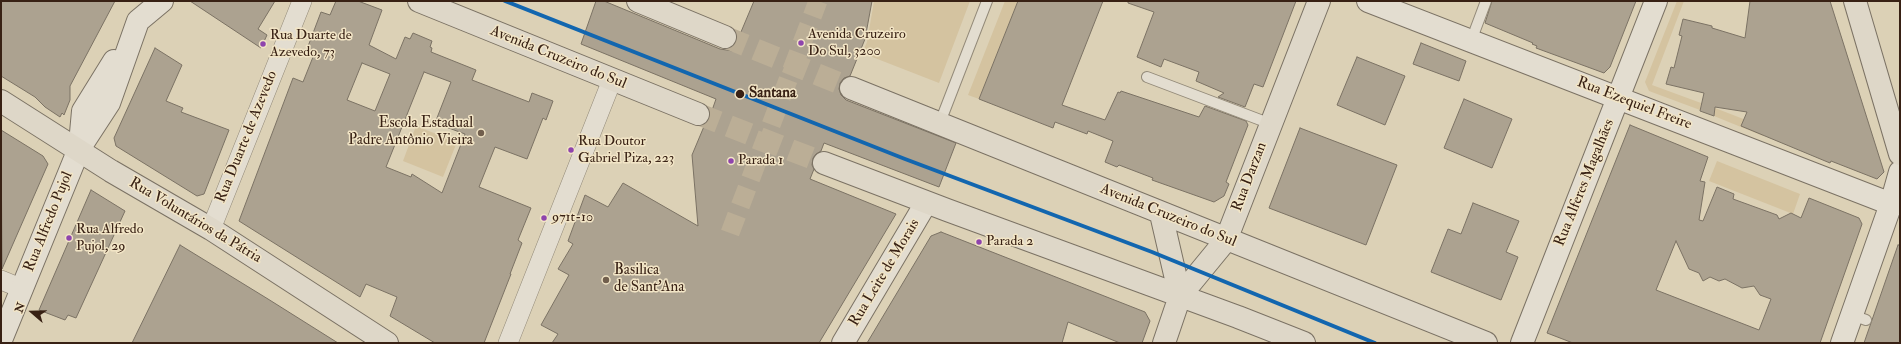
<!DOCTYPE html>
<html>
<head>
<meta charset="utf-8">
<style>
  body { margin:0 }
  #map { position:relative; width:1901px; height:344px; overflow:hidden; background:#dcd1b6; font-family:"IM FELL Double Pica",serif }
  canvas { display:block }
  .frame { position:absolute; inset:0; border:2px solid #382114; pointer-events:none }
  .north { position:absolute; left:12px; top:292px; width:40px; height:40px; -webkit-text-stroke:3px #f2e5c6; paint-order:stroke; rotate:290deg; font-size:11px; font-weight:700; line-height:16px; text-align:center; color:#382114 }
  .north::after { content:''; display:block; margin:auto; width:14px; height:18px; background:#382114; clip-path:polygon(50% 0,100% 100%,50% 72%,0 100%) }
</style>
</head>
<body>
<div id="map">
<canvas width="1901" height="344"></canvas>
<div class="frame"></div>
<div class="north">N</div>
</div>
<script>
const context = document.querySelector('canvas').getContext('2d');
context.lineJoin = 'round';
function fill(path, color) { context.fillStyle = color; context.fill(path, 'evenodd'); }
const toPath = rows => new Path2D(rows.map(r => 'M' + r).join(''));
function trace(path, color, width, dash) { context.strokeStyle = color; context.lineWidth = width; context.lineCap = dash ? 'butt' : 'round'; context.setLineDash(dash || []); context.stroke(path); }
function drawText(font, color, halo, rows, align = 'center') {
  context.font = font + ' "IM FELL Double Pica",serif'; context.lineWidth = 3; context.setLineDash([]); context.textBaseline = 'middle'; context.strokeStyle = halo; context.fillStyle = color; for (const [text, x, y, turn = 0] of rows) {
    context.save(); context.translate(x, y); context.rotate((+turn || 0) * Math.PI / 180); context.textAlign = isNaN(turn) ? turn : align; if (halo) context.strokeText(text, 0, 0); context.fillText(text, 0, 0); context.restore();
  }
}
const green = toPath([
  [874,1,970,1,939,83,862,53,867,42],
  [1005,1,1018,1,979,99,968,95],
  [1677,1,1684,1,1652,85,1701,103,1700,110,1649,91,1645,82],
  [1715,108,1764,127,1763,136,1714,116],
  [416,126,457,142,443,177,403,161],
  [1717,161,1800,194,1793,214,1709,181]
]);
const building = toPath([
  [1,1,115,1,70,86,70,100,64,115,62,113,60,117,45,107,35,97,1,76,1,1],
  [190,1,275,1,258,29,267,35,261,48,190,1],
  [336,1,358,1,382,10,369,45,396,59,405,37,410,39,413,33,432,41,430,47,432,48,431,52,476,70,472,80,529,102,532,93,553,101,546,120,543,118,527,159,495,147,479,187,531,208,518,240,522,243,510,274,511,274,484,343,435,343,390,316,397,297,366,284,360,297,239,221,293,78,303,82,315,52,307,49,321,12,330,15,336,1],
  [362,63,390,74,375,111,347,100,362,63],
  [424,72,451,82,435,123,465,134,442,193,412,174,411,177,386,167,424,72],
  [596,1,604,1,720,49,733,51,754,1,872,1,865,39,850,76,844,78,840,83,839,89,841,95,846,100,956,143,939,187,824,143,821,151,816,154,813,158,812,165,814,169,810,179,896,214,819,343,552,343,558,334,541,325,569,275,558,269,573,244,568,241,585,195,608,207,623,183,698,226,692,155,705,124,709,119,716,99,581,44,596,1],
  [1018,1,1103,1,1062,105,1105,120,1118,92,1120,93,1121,91,1199,117,1205,106,1246,121,1248,125,1226,182,1229,184,1224,196,1214,202,1152,180,1153,178,1119,165,1117,167,1105,162,1113,141,1088,131,1087,134,1055,122,1053,128,979,99,1018,1],
  [1128,1,1296,1,1263,87,1254,84,1245,107,1218,97,1224,93,1196,81,1199,72,1164,59,1161,67,1137,57,1154,12,1128,3,1128,1],
  [1492,1,1636,1,1610,67,1604,73,1536,48,1537,46,1532,44,1533,43,1485,23,1492,1],
  [1750,1,1830,1,1884,172,1877,179,1831,161,1830,163,1741,126,1747,112,1715,107,1714,116,1700,111,1704,93,1666,84,1671,67,1674,68,1682,36,1679,35,1683,19,1712,26,1712,28,1745,38,1750,1],
  [1421,43,1466,61,1459,81,1413,64,1421,43],
  [155,48,182,65,166,101,183,108,181,112,229,130,204,194,197,196,116,146,114,138,155,48],
  [1357,57,1405,76,1385,125,1337,105,1357,57],
  [1464,99,1512,119,1492,168,1444,148,1464,99],
  [1630,125,1708,157,1700,181,1705,182,1699,220,1703,221,1717,187,1734,194,1733,199,1777,215,1779,219,1791,213,1801,218,1809,198,1859,218,1862,224,1820,343,1573,343,1547,333,1630,125],
  [1676,241,1689,269,1699,273,1703,281,1710,277,1719,281,1725,279,1742,288,1754,286,1760,295,1771,299,1759,330,1656,290,1676,241],
  [1300,128,1397,165,1366,245,1269,208,1300,128],
  [1,130,43,156,48,164,2,269,1,130],
  [91,190,125,211,76,318,68,315,65,320,39,310,91,190],
  [1473,203,1519,221,1506,252,1518,257,1501,300,1431,272,1448,229,1461,234,1473,203],
  [941,232,1145,312,1150,321,1142,343,1120,343,1068,322,1062,343,867,343,931,236,941,232],
  [180,245,268,299,338,343,132,343,180,245],
  [1898,245,1900,245,1900,343,1864,343,1898,245]
]);
const streetTunnel = toPath([
  [730,233,818,1]
]);
const primaryTunnel = toPath([
  [725,37,851,88],
  [698,114,824,163]
]);
const lane = toPath([
  [1471,41,1486,1],
  [1147,77,1271,124],
  [939,125,987,1],
  [1852,315,1866,320]
]);
const street = toPath([
  [211,229,302,1],
  [1,280,23,289],
  [508,343,612,80]
]);
const secondary = toPath([
  [1368,1,1891,204,1900,204],
  [80,144,83,111,114,61],
  [1,340,79,149,109,103,138,21,162,1],
  [843,343,926,203],
  [1522,343,1656,1],
  [1842,343,1891,204,1900,172]
]);
const primary = toPath([
  [419,1,698,114],
  [638,1,725,37],
  [1855,1,1900,154],
  [851,88,1486,343],
  [1,101,111,171,211,229,387,343],
  [824,163,947,210,1238,317,1304,343],
  [1161,214,1180,296],
  [1164,343,1180,296,1226,240,1319,1]
]);
const metro1 = toPath([
  [505,1,905,159,1152,252,1375,343]
]);
const markers = [
  [801,43,3.5,"#8e44ad"],
  [263,44,3.5,"#8e44ad"],
  [740,94,5,"#382114"],
  [481,133,4,"#715f4d"],
  [571,150,3.5,"#8e44ad"],
  [731,161,3.5,"#8e44ad"],
  [544,218,3.5,"#8e44ad"],
  [69,238,3.5,"#8e44ad"],
  [979,242,3.5,"#8e44ad"],
  [606,280,4,"#715f4d"]
];
const busNames = [
  ["Avenida Cruzeiro",808,35],
  ["Do Sul, 3200",808,52],
  ["Rua Duarte de",270,36],
  ["Azevedo, 73",270,53],
  ["Rua Doutor",578,142],
  ["Gabriel Piza, 223",578,159],
  ["Parada 1",738,161],
  ["971t-10",552,218],
  ["Rua Alfredo",76,230],
  ["Pujol, 29",76,247],
  ["Parada 2",986,242]
];
const streetNames = [
  ["Avenida Cruzeiro do Sul",558,58,22],
  ["Rua Ezequiel Freire",1634,104,21],
  ["Rua Duarte de Azevedo",247,137,-68],
  ["Rua Darzan",1250,177,-69],
  ["Rua Alferes Magalhães",1585,183,-68],
  ["Avenida Cruzeiro do Sul",1168,216,22],
  ["Rua Voluntários da Pátria",195,221,31],
  ["Rua Alfredo Pujol",49,222,-68],
  ["Rua Leite de Morais",885,273,-59]
];
const stopNames = [
  ["Santana",749,94]
];
const poiNames = [
  ["Escola Estadual",473,124],
  ["Padre Antônio Vieira",473,141],
  ["Basilica",614,271,"left"],
  ["de Sant'Ana",614,288,"left"]
];
fill(green, '#d4c3a0');
fill(building, '#aca290');
trace(building, '#7b7264', 1);
trace(streetTunnel, '#bbae96', 19, [19, 10]);
trace(primaryTunnel, '#bbae96', 22, [22, 11]);
trace(lane, '#938a79', 12);
trace(street, '#938a79', 20);
trace(secondary, '#7b7264', 24);
trace(primary, '#7b7264', 24);
trace(lane, '#e3ddd0', 10);
trace(street, '#e3ddd0', 19);
trace(secondary, '#e3ddd0', 22);
trace(primary, '#ded7c8', 22);
trace(metro1, '#1266af', 4);
for (const [x, y, r, color] of markers) { const dot = new Path2D(); dot.arc(x, y, r, 0, 2 * Math.PI); context.fillStyle = color; context.fill(dot); trace(dot, '#f2e5c6', 1.5); }
drawText('14px', '#382114', '#f2e5c6', busNames, 'left');
drawText('15px', '#382114', '#f2e5c6', streetNames);
drawText('bold 15px', '#382114', '#f2e5c6', stopNames, 'left');
drawText('15px', '#382114', '#f2e5c6', poiNames, 'right');
</script>
</body>
</html>
